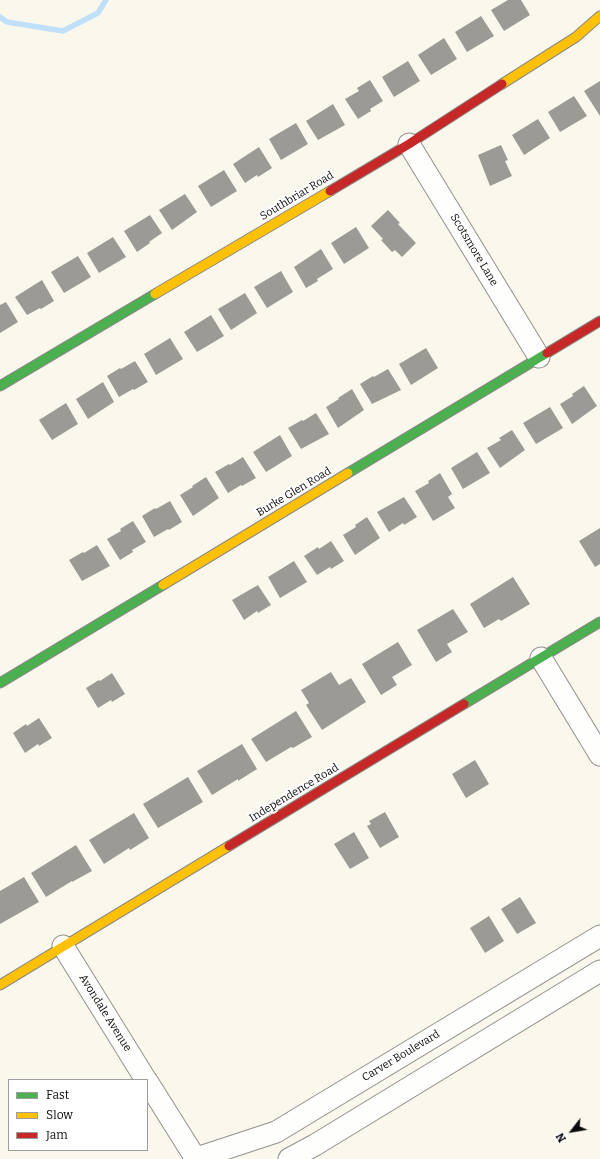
<!DOCTYPE html>
<html>
<head>
<meta charset="utf-8">
<style>
  body { margin:0 }
  #map { position:relative; width:600px; height:1159px; overflow:hidden; background:#faf8ed; font-family:Bitter,serif }
  canvas { display:block }
  .legend { position:absolute; left:8px; top:1079px; width:140px; height:72px; box-sizing:border-box; background:#fff; border:1px solid #9d9d9d; margin:0; padding:5px 7px; list-style:none; font-size:12px; color:#0a0a0a }
  .legend li { display:flex; align-items:center; gap:8px; height:20px }
  .legend b { width:20px; border:1px solid #9d9d9d }
  .north { position:absolute; left:552px; top:1111px; width:40px; height:40px; -webkit-text-stroke:3px #fff; paint-order:stroke; rotate:239deg; font-size:11px; font-weight:700; line-height:16px; text-align:center; color:#0a0a0a }
  .north::after { content:''; display:block; margin:auto; width:14px; height:18px; background:#0a0a0a; clip-path:polygon(50% 0,100% 100%,50% 72%,0 100%) }
</style>
</head>
<body>
<div id="map">
<canvas width="600" height="1159"></canvas>
<ul class="legend">
<li><b style="height:5px;background:#4caf50"></b>Fast</li>
<li><b style="height:5px;background:#ffc107"></b>Slow</li>
<li><b style="height:5px;background:#c62828"></b>Jam</li>
</ul>
<div class="north">N</div>
</div>
<script>
const context = document.querySelector('canvas').getContext('2d');
context.lineJoin = 'round';
const toPath = rows => new Path2D(rows.map(r => 'M' + r).join(''));
function trace(path, color, width, dash) { context.strokeStyle = color; context.lineWidth = width; context.lineCap = dash ? 'butt' : 'round'; context.setLineDash(dash || []); context.stroke(path); }
function fill(path, color) { context.fillStyle = color; context.fill(path, 'evenodd'); }
function drawText(font, color, halo, rows, align = 'center') {
  context.font = font + ' Bitter,serif'; context.lineWidth = 4; context.setLineDash([]); context.textBaseline = 'middle'; context.strokeStyle = halo; context.fillStyle = color; for (const [text, x, y, turn = 0] of rows) {
    context.save(); context.translate(x, y); context.rotate((+turn || 0) * Math.PI / 180); context.textAlign = isNaN(turn) ? turn : align; if (halo) context.strokeText(text, 0, 0); context.fillText(text, 0, 0); context.restore();
  }
}
const stream = toPath([
  [0,17,7,22,63,31,98,13,106,0]
]);
const building = toPath([
  [508,0,521,0,530,15,504,31,491,10],
  [481,16,494,36,467,52,455,32],
  [444,38,457,59,431,75,418,55],
  [408,61,420,81,394,97,382,77],
  [370,80,383,101,370,109,371,111,358,119,345,99,359,91,357,88],
  [600,81,600,116,584,91],
  [574,96,587,116,560,132,548,112],
  [333,104,345,125,318,140,306,121],
  [538,119,550,138,524,155,512,135],
  [296,123,308,144,281,160,269,139],
  [501,145,508,160,505,161,512,176,490,186,478,155],
  [259,147,272,168,258,177,257,175,245,183,233,164],
  [224,170,237,191,211,207,198,186],
  [185,194,197,212,172,230,159,210],
  [388,210,400,223,398,224,416,243,402,257,395,250,392,252,381,240,383,239,371,226],
  [150,215,162,233,149,242,150,243,137,252,124,231],
  [356,227,369,248,344,264,331,243],
  [113,237,126,257,99,273,87,253],
  [321,249,333,269,317,279,318,281,306,288,294,267],
  [78,256,91,277,64,293,51,272],
  [281,271,293,292,267,308,254,287],
  [42,280,54,301,41,309,40,308,27,315,15,297],
  [245,293,257,313,231,330,218,309],
  [6,302,18,322,0,333,0,305],
  [211,315,224,336,197,352,184,332],
  [170,338,183,359,156,375,144,354],
  [426,348,438,368,411,385,399,364],
  [135,361,148,382,134,390,133,389,119,397,107,376,120,368,121,369],
  [388,369,401,390,372,404,360,384,373,376,374,377],
  [103,382,114,402,88,419,76,399],
  [584,386,597,406,572,424,560,404,573,396,572,394],
  [352,389,364,410,338,428,326,407,339,399,338,398],
  [66,403,78,424,52,440,39,420],
  [550,407,563,428,536,444,523,423],
  [316,413,329,434,301,449,288,428,302,420,303,421],
  [512,430,525,450,500,468,487,448,501,440,499,438],
  [280,435,292,456,266,472,253,452],
  [477,452,490,473,463,489,451,468],
  [243,457,256,478,242,486,241,485,228,493,215,472,229,464,230,465],
  [440,473,452,494,448,497,455,508,433,521,415,491,429,483,428,481],
  [206,477,219,498,193,516,180,495,193,487,192,486],
  [404,497,417,517,404,525,403,523,389,532,377,512],
  [170,501,182,522,169,530,168,529,154,537,142,516,155,508,156,509],
  [367,517,380,538,355,555,343,535,356,527,355,525],
  [133,521,146,542,132,550,133,552,120,560,107,539,121,531,120,529],
  [600,528,600,564,595,567,579,541],
  [331,541,344,561,331,569,330,567,317,575,304,556,318,547,319,549],
  [97,545,110,566,82,581,69,560,83,552,84,553],
  [294,561,307,582,280,598,268,577],
  [513,577,530,604,501,621,499,619,484,628,470,604],
  [258,585,271,605,258,613,257,611,244,620,232,600],
  [453,609,468,632,447,644,452,652,436,662,417,630],
  [398,642,412,665,392,677,397,685,381,695,362,664],
  [331,672,339,685,351,678,366,702,322,730,306,705,309,703,301,690],
  [112,673,125,694,112,702,111,700,98,708,86,688,99,680,100,681],
  [296,711,312,737,293,748,291,747,266,762,251,739],
  [39,718,52,738,39,746,38,744,25,753,13,733,26,724,27,726],
  [242,744,257,769,238,781,238,779,212,795,197,771],
  [475,760,489,784,466,798,452,774],
  [188,777,203,802,158,828,143,804],
  [385,812,399,837,380,848,367,826,371,824,369,821],
  [134,813,149,838,130,850,129,848,104,864,89,840],
  [354,832,369,858,350,869,334,844],
  [76,845,92,871,72,882,72,881,46,897,31,873],
  [24,877,39,902,0,924,0,891],
  [520,897,536,923,517,934,501,909],
  [489,916,504,941,485,953,470,928]
]);
const street = toPath([
  [409,144,539,357],
  [541,658,600,755],
  [63,946,146,1080],
  [147,1081,196,1159],
  [194,1159,276,1132,600,936],
  [289,1159,315,1145,600,971]
]);
const fast = toPath([
  [0,386,155,294],
  [348,473,547,353],
  [0,683,163,585],
  [464,704,600,622]
]);
const slow = toPath([
  [502,84,576,37,600,16],
  [155,294,330,191],
  [163,585,348,473],
  [0,985,229,846]
]);
const jam = toPath([
  [330,191,409,144,502,84],
  [547,353,600,321],
  [229,846,464,704]
]);
const streetNames = [
  ["Southbriar Road",297,196,-31],
  ["Scotsmore Lane",474,250,59],
  ["Burke Glen Road",294,492,-31],
  ["Independence Road",294,793,-31],
  ["Avondale Avenue",105,1013,58],
  ["Carver Boulevard",401,1056,-31]
];
trace(stream, '#bfe0f8', 5.5);
fill(building, '#9c9a94');
trace(street, '#92918c', 23);
trace(fast, '#898883', 11);
trace(slow, '#898883', 11);
trace(jam, '#898883', 11);
trace(street, '#fefefc', 21);
trace(fast, '#4caf50', 9);
trace(slow, '#ffc107', 9);
trace(jam, '#c62828', 9);
drawText('11px', '#0a0a0a', '#fff', streetNames);
</script>
</body>
</html>
